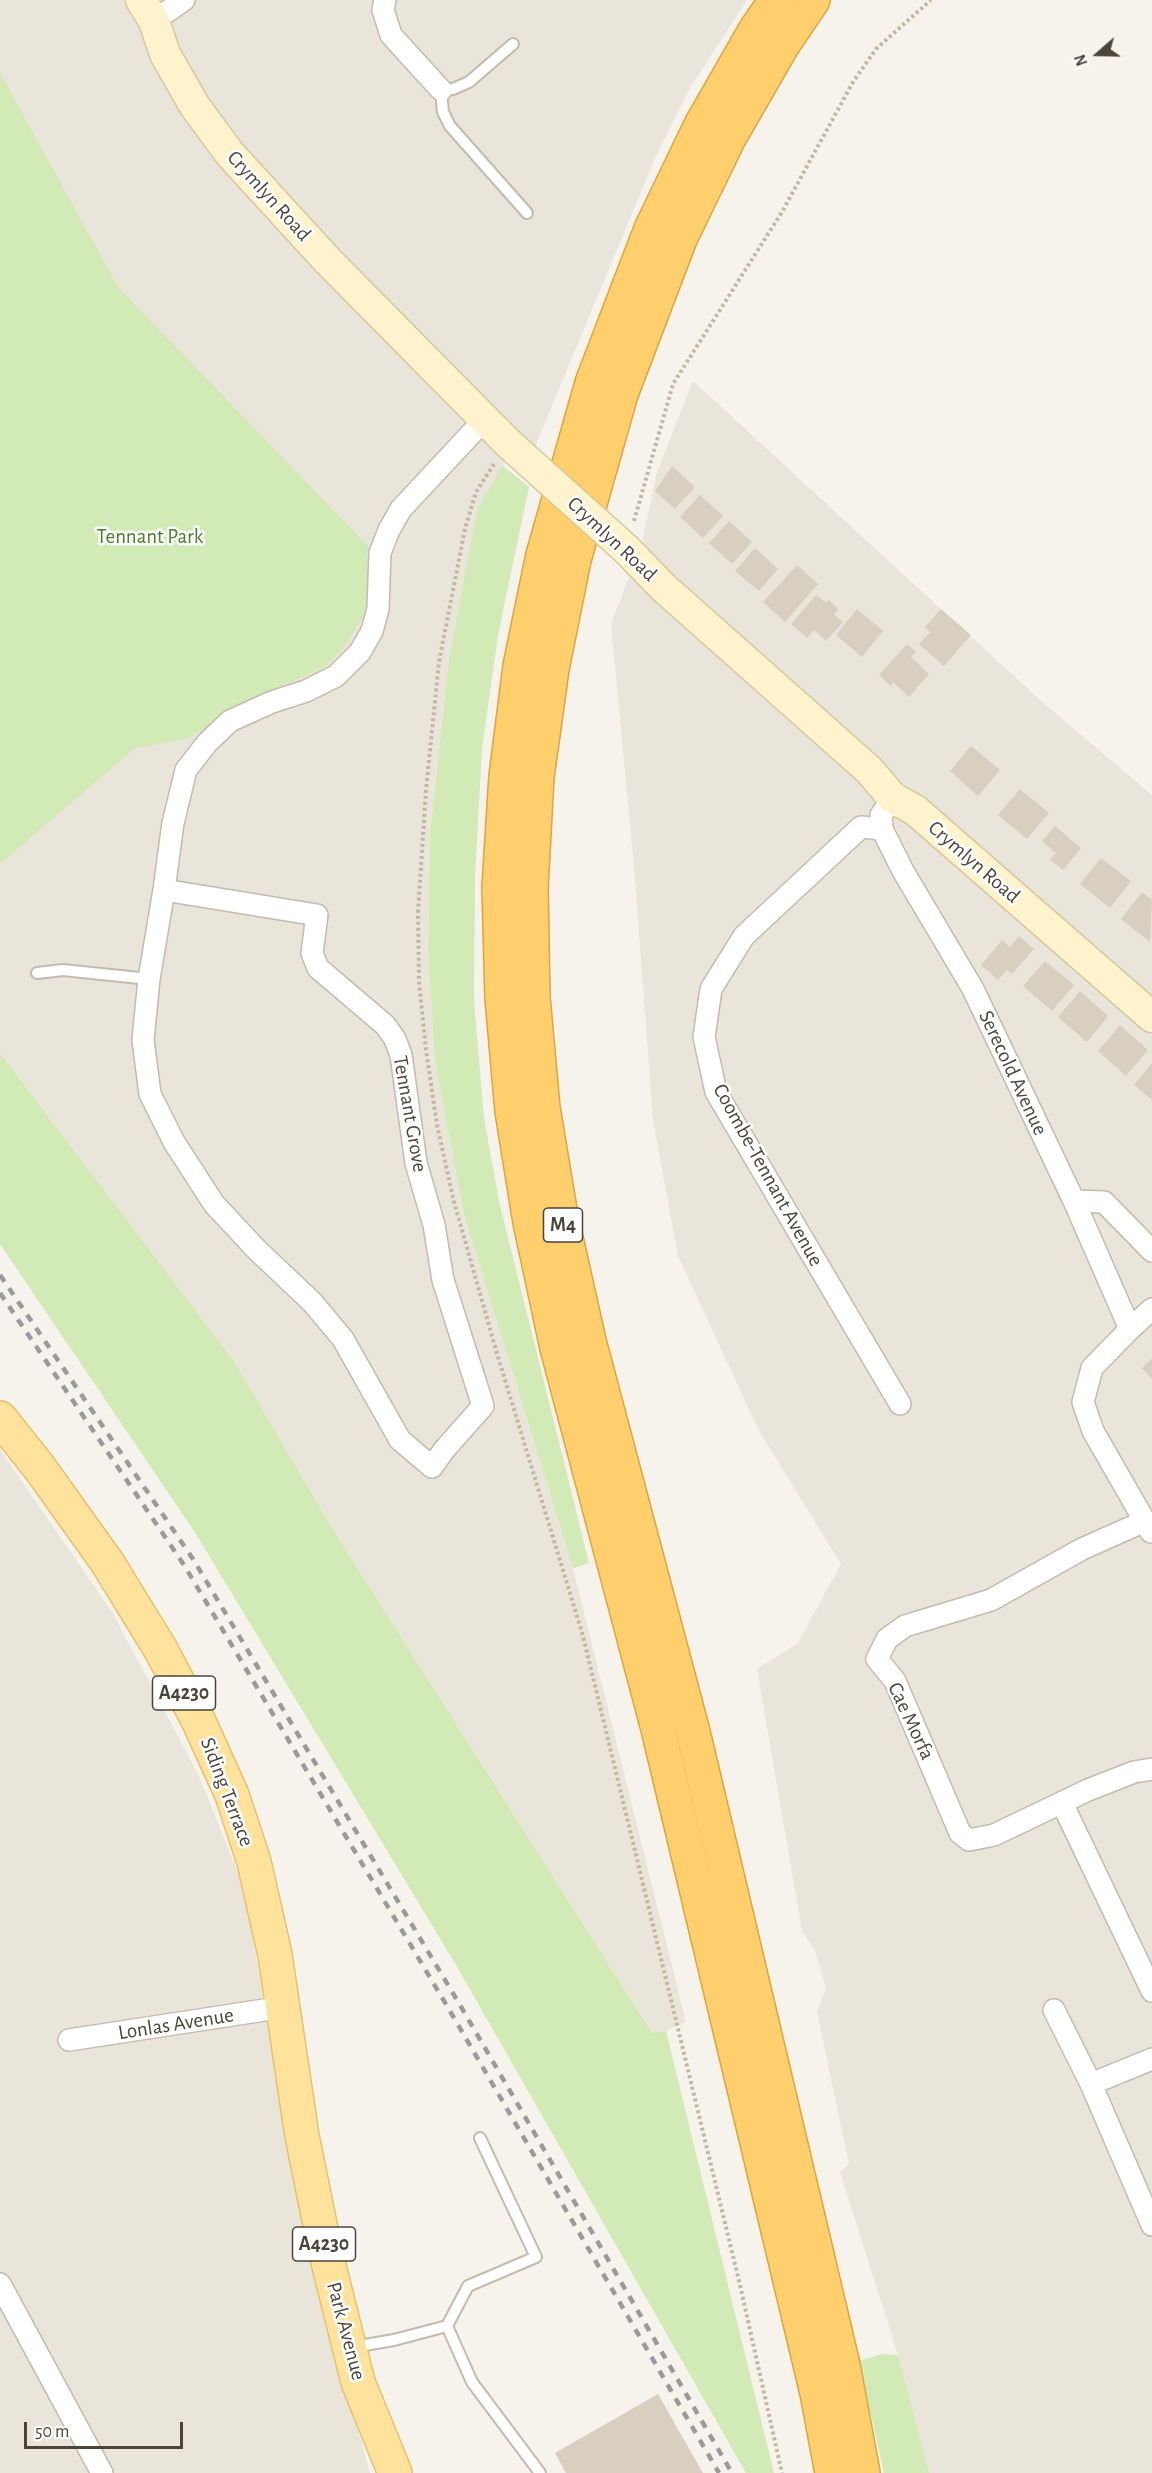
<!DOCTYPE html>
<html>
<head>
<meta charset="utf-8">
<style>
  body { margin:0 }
  #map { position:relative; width:1152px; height:2473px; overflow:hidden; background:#f6f3ec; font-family:"Alegreya Sans",sans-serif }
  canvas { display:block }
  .north { position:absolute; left:1068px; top:24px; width:60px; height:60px; -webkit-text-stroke:4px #fff; paint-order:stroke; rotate:250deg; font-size:16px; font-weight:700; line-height:24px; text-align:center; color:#4b4439 }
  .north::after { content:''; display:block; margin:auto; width:21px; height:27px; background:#4b4439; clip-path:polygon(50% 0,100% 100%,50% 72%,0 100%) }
  .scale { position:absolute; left:24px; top:2422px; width:159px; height:27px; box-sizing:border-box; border:3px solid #4b4439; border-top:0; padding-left:8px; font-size:18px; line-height:21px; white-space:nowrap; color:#4b4439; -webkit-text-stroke:4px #fff; paint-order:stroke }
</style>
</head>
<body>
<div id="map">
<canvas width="1152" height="2473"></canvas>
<div class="north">N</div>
<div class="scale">50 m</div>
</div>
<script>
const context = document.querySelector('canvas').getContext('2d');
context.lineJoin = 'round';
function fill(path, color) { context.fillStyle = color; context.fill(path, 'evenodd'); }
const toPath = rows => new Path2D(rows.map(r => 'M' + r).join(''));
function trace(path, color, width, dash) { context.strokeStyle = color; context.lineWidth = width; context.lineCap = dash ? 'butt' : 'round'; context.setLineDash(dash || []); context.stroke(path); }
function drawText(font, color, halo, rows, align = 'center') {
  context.font = font + ' "Alegreya Sans",sans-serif'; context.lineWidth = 5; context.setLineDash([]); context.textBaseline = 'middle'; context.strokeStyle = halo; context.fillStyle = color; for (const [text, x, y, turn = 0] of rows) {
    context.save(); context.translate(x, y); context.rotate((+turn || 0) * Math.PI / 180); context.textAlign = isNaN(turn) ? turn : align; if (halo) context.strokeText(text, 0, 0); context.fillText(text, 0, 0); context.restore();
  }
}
const residential = toPath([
  [0,0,747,0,690,88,655,158,535,447,502,465,477,510,449,658,430,834,428,951,435,1061,464,1214,573,1568,686,2022,666,2031,652,2033,332,1528,234,1361,0,1053],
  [693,381,1040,700,1152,795,1152,2473,928,2473,898,2355,840,2172,849,2164,817,2012,826,1987,814,1949,802,1931,757,1669,798,1643,841,1564,758,1429,678,1256,653,1120,634,867,611,624,642,543,657,472],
  [0,1450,112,1612,199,1776,244,1888,283,2111,321,2298,370,2473,0,2473]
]);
const green = toPath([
  [0,73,118,287,371,549,370,588,366,612,343,649,324,668,232,707,204,730,186,739,135,748,0,864],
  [502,465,529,487,498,635,482,749,475,876,474,1000,484,1118,499,1201,589,1563,573,1568,464,1214,435,1061,428,951,430,834,449,658,477,510],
  [0,1053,234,1361,332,1528,652,2033,666,2031,774,2473,746,2473,456,1965,196,1534,0,1244],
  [882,2354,898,2355,929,2473,884,2473,859,2361]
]);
const building = toPath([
  [672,466,695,487,675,509,655,491],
  [700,495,723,516,703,538,680,517],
  [729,521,752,542,732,564,709,543],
  [755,548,778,569,759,591,735,571],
  [797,565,818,584,785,622,763,602],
  [816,595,826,603,829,600,838,609,834,614,843,622,826,641,814,630,807,638,791,624],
  [857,609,883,631,862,657,836,635],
  [941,609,971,635,944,666,919,644,930,632,925,627],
  [907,644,916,652,911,657,929,674,909,697,893,682,891,686,879,675],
  [971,746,1000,770,978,796,950,771],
  [1020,789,1049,813,1027,839,998,815],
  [1055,826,1081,848,1063,870,1050,860,1056,853,1042,841],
  [1101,858,1131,881,1110,908,1080,884],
  [1142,892,1152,900,1150,942,1121,919],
  [1019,936,1034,949,1012,974,1007,970,998,980,981,965,1002,940,1010,947],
  [1045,961,1074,985,1052,1011,1023,986],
  [1080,991,1108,1016,1087,1042,1058,1017],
  [1120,1025,1148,1050,1126,1076,1098,1051],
  [1152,1063,1152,1100,1134,1085],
  [1152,1358,1152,1379,1142,1368],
  [658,2394,703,2473,566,2473,555,2453]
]);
const path = toPath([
  [494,464,476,492,465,529,439,662,426,790,418,912,419,982,426,1050,437,1125,454,1202,498,1357,583,1636,740,2285,782,2473],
  [634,521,673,384,782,212,853,82,876,49,931,0]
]);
const lane = toPath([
  [513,44,469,82,453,89,441,90,443,112,450,126,527,213],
  [37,973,63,970,149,979],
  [447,2326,468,2286,536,2257,480,2138],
  [353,2347,394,2340,447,2326,472,2382,540,2473]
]);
const street = toPath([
  [385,0,383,10,391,35,441,90],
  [154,21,184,0],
  [893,798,881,815,882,829,903,871,973,989,1074,1201,1130,1329,1152,1309],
  [882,829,861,827,744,936,711,989,704,1037,716,1092,900,1404],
  [164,890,317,915,312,953,318,968,385,1025,395,1039,401,1055,416,1163,434,1225,443,1280,483,1406,444,1450,432,1467,400,1440,343,1339,312,1302,257,1250,214,1204,174,1142,150,1094,143,1040,149,979,164,890],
  [164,890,173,823,186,770,207,743,230,721,272,702,306,691,336,676,360,652,372,631,378,609,380,553,389,530,401,509,484,420],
  [1074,1201,1104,1202,1152,1251],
  [1130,1329,1092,1368,1083,1402,1093,1431,1151,1532],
  [1145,1521,1082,1549,991,1600,905,1626,887,1639,877,1659,895,1681,960,1833,969,1840,994,1835,1088,1790,1134,1772,1152,1769],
  [1062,1803,1152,1991],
  [1054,2010,1091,2084,1152,2225],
  [69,2040,284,2007],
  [1091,2084,1152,2059],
  [0,2284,102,2473]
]);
const secondary = toPath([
  [141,0,154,21,165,54,194,105,230,154,328,261,508,443],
  [626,549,664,588,869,770,893,798,915,810,1152,1017]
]);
const primary = toPath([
  [0,1418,39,1467,107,1562,161,1650,199,1722,232,1795,254,1862,275,1955,302,2136,326,2254,358,2382,395,2473]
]);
const highway = toPath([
  [776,0,756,29,701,125,651,229,592,383,543,555,520,666,506,776,499,887,502,998,512,1111,530,1222,557,1348,658,1729,817,2393,832,2473],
  [813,0,782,46,729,138,680,239,621,394,574,560,552,669,537,777,531,887,533,997,543,1108,561,1216,589,1341,693,1732,843,2365,863,2473]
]);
const rail = toPath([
  [0,1275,193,1559,460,2005,732,2473],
  [0,1293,184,1565,450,2011,719,2473]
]);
const secondaryBridge = toPath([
  [508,443,626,549]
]);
const shields = [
  [563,1225,39],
  [184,1693,63],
  [324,2244,63]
];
const shieldNames = [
  ["M4",563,1225],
  ["A4230",184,1693],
  ["A4230",324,2244]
];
const streetNames = [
  ["Crymlyn Road",269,196,48],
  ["Crymlyn Road",612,539,43],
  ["Crymlyn Road",974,862,41],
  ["Serecold Avenue",1013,1073,65],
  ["Tennant Grove",410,1114,80],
  ["Coombe-Tennant Avenue",768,1175,61],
  ["Cae Morfa",911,1721,65],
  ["Siding Terrace",227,1792,69],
  ["Lonlas Avenue",176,2024,-9],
  ["Park Avenue",346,2331,75]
];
const parkNames = [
  ["Tennant Park",150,537]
];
fill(residential, '#eae5da');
fill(green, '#d2eab5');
fill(building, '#d8cfc1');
trace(lane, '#c2bbae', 14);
trace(street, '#c2bbae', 24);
trace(secondary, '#d6c79b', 33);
trace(primary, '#e6c16a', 36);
trace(highway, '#e0a43c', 36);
trace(path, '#c4b79f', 4, [3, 3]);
trace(lane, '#fff', 10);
trace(street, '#fff', 21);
trace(secondary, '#fff3cd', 30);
trace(primary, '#ffe39c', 33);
trace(highway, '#ffcf6e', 33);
trace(rail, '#9a9a9a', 4.5, [8, 8]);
trace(secondaryBridge, '#d6c79b', 33, []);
trace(secondaryBridge, '#fff3cd', 30);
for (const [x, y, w] of shields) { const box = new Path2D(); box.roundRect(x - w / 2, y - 17, w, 34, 4.5); context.fillStyle = '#fff'; context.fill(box); trace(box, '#4b4439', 1.5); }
drawText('bold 20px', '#4b4439', null, shieldNames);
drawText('21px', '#4b4439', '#fff', streetNames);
drawText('21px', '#4a7f2a', '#fff', parkNames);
</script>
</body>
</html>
